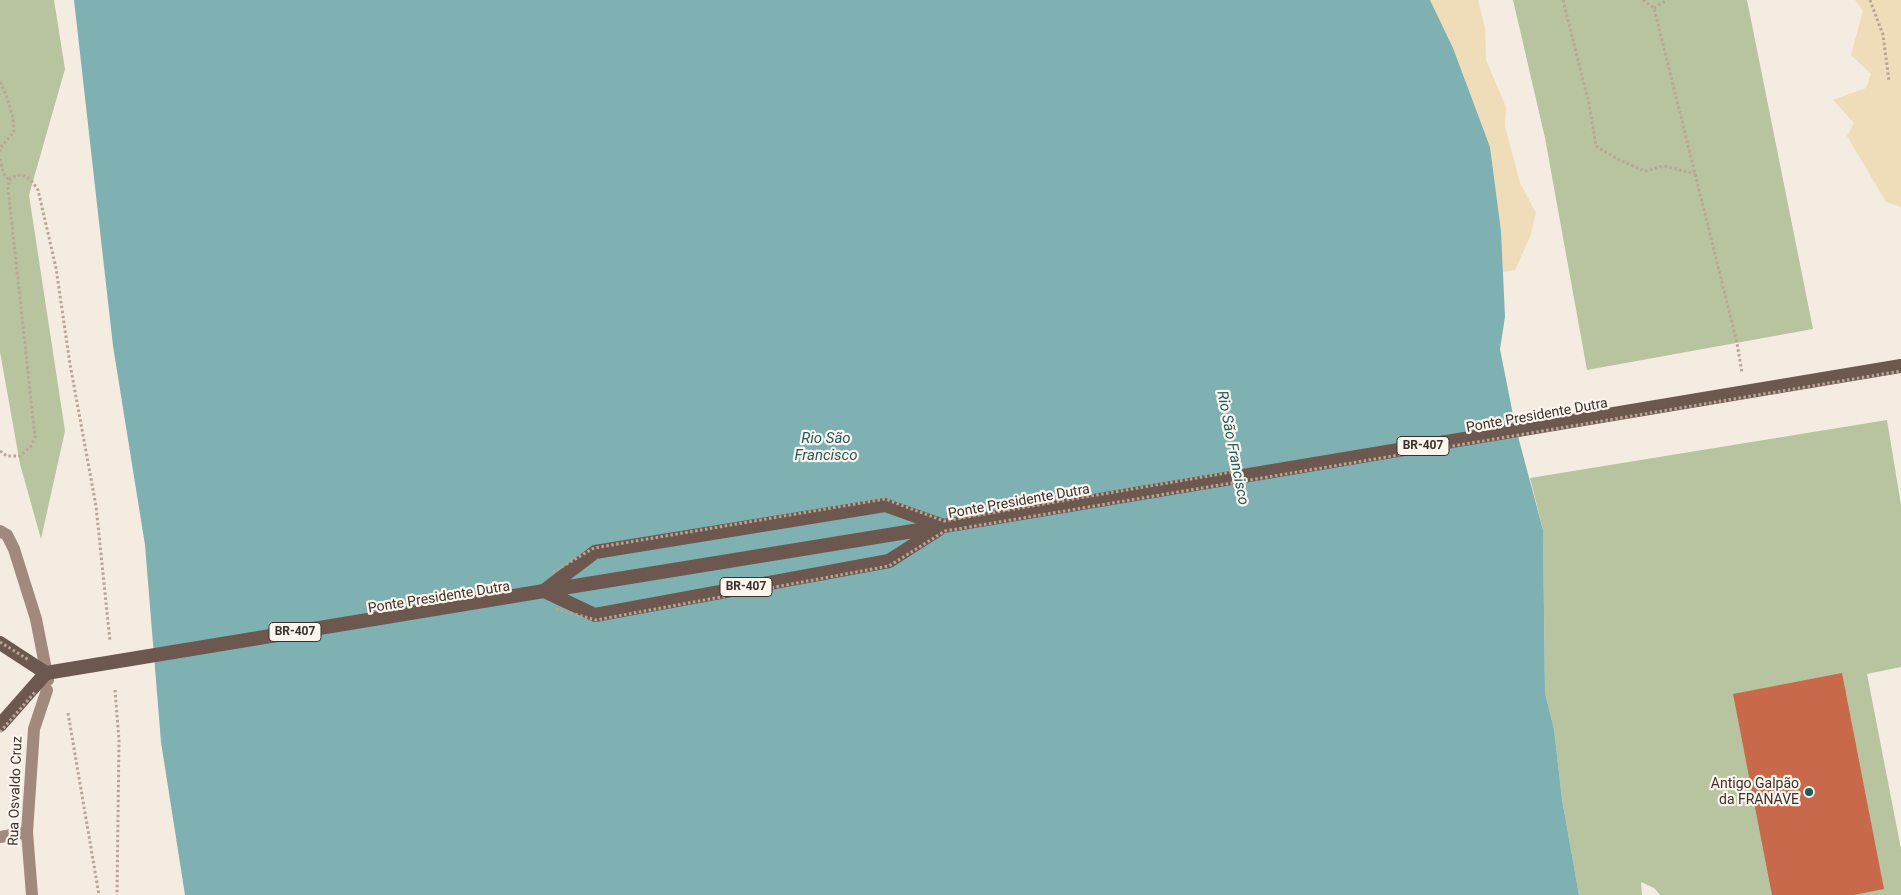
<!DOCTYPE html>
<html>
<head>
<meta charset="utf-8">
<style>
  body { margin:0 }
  canvas { display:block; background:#f4ebe1 }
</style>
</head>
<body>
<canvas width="1901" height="895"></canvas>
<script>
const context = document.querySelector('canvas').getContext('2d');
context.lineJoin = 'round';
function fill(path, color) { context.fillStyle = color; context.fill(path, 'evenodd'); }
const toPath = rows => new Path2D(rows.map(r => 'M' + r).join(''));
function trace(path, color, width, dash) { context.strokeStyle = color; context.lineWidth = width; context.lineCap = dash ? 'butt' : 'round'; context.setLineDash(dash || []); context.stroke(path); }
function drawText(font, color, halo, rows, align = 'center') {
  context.font = font + ' Roboto,sans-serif'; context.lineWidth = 4.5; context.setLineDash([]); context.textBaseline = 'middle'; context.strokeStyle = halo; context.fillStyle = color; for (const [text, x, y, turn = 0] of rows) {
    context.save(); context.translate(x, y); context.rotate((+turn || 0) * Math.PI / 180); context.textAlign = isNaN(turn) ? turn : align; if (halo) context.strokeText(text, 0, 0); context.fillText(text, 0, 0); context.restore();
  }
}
const green = toPath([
  [0,0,54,0,65,69,29,195,65,431,41,539,20,464,0,352],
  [1513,0,1747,0,1813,329,1587,370,1545,138],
  [1887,420,1901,505,1901,667,1867,674,1901,849,1901,895,1660,895,1654,888,1641,882,1642,895,1579,895,1562,799,1554,729,1545,693,1543,530,1530,478]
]);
const sand = toPath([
  [1430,0,1478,0,1485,28,1486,60,1506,107,1505,126,1520,183,1536,213,1530,237,1515,270,1503,272,1501,231,1490,147,1453,48],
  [1855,0,1901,0,1901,207,1886,202,1847,136,1854,123,1833,100,1866,88,1871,74,1851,55,1863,11]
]);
const water = toPath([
  [74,0,1430,0,1453,48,1490,147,1501,231,1505,317,1500,349,1515,425,1543,530,1545,693,1554,729,1562,799,1579,895,185,895,161,742,145,545,113,346]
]);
const building = toPath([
  [1842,673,1884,889,1854,895,1772,895,1733,694]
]);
const path = toPath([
  [1563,0,1589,104,1596,146,1617,159,1645,171,1664,166,1695,174],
  [1643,0,1654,8,1737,343,1742,373],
  [1870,0,1883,35,1889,81],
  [1654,8,1667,0],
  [0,82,7,97,13,118,14,132,0,148,0,153],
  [0,159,3,172,9,180],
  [0,451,7,456,20,456,31,446,35,437,8,188,9,180,17,175,25,176,31,180,38,190,56,268,70,364,96,506,110,641],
  [115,690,119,740,117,895],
  [68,713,99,895]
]);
const secondary = toPath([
  [0,531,7,535,14,549,36,619,48,680],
  [0,837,27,832],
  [32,895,27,832,34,729,47,690]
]);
const trunk = toPath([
  [545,590,595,552,885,505,941,525],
  [544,591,944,526,1901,366],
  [544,591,595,615,889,561,939,529],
  [0,643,46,673,0,725]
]);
const pathBridge = toPath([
  [553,572,594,548,885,499,944,521,1232,472],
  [556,609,596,620,889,566,945,531,1901,371],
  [0,642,29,660],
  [0,732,36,691]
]);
const trunkBridge = toPath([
  [46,673,544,591]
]);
const markers = [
  [1809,792,5,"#1f5a5e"]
];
const shields = [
  [1423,446,52],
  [746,587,52],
  [295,632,52]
];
const shieldNames = [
  ["BR-407",1423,446],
  ["BR-407",746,587],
  ["BR-407",295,632]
];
const streetNames = [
  ["Ponte Presidente Dutra",1537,416,-10],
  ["Ponte Presidente Dutra",1019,502,-10],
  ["Ponte Presidente Dutra",439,598,-9],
  ["Rua Osvaldo Cruz",16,791,-88]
];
const poiNames = [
  ["Antigo Galpão",1799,784],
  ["da FRANAVE",1799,800]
];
const waterNames = [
  ["Rio São",826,439],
  ["Francisco",826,456],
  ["Rio São Francisco",1232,448,79]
];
fill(green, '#b8c4a0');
fill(sand, '#efdcb8');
fill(water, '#7fb0b2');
fill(building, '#c8694b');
trace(path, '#b9a596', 3, [2.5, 2.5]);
trace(secondary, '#a18a7d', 12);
trace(trunk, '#6c584f', 14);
trace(pathBridge, '#b9a596', 3, [2.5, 2.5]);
trace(trunkBridge, '#6c584f', 14);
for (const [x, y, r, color] of markers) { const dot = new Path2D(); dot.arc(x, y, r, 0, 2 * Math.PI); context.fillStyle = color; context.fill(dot); trace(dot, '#fbf5ee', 2); }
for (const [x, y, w] of shields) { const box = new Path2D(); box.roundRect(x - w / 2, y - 9.5, w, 19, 4); context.fillStyle = '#fbf5ee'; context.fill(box); trace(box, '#3b302b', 1); }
drawText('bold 12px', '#3b302b', null, shieldNames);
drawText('14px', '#3b302b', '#fbf5ee', streetNames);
drawText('14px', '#3b302b', '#fbf5ee', poiNames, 'right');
drawText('italic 15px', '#1f5a5e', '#fbf5ee', waterNames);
</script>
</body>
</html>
